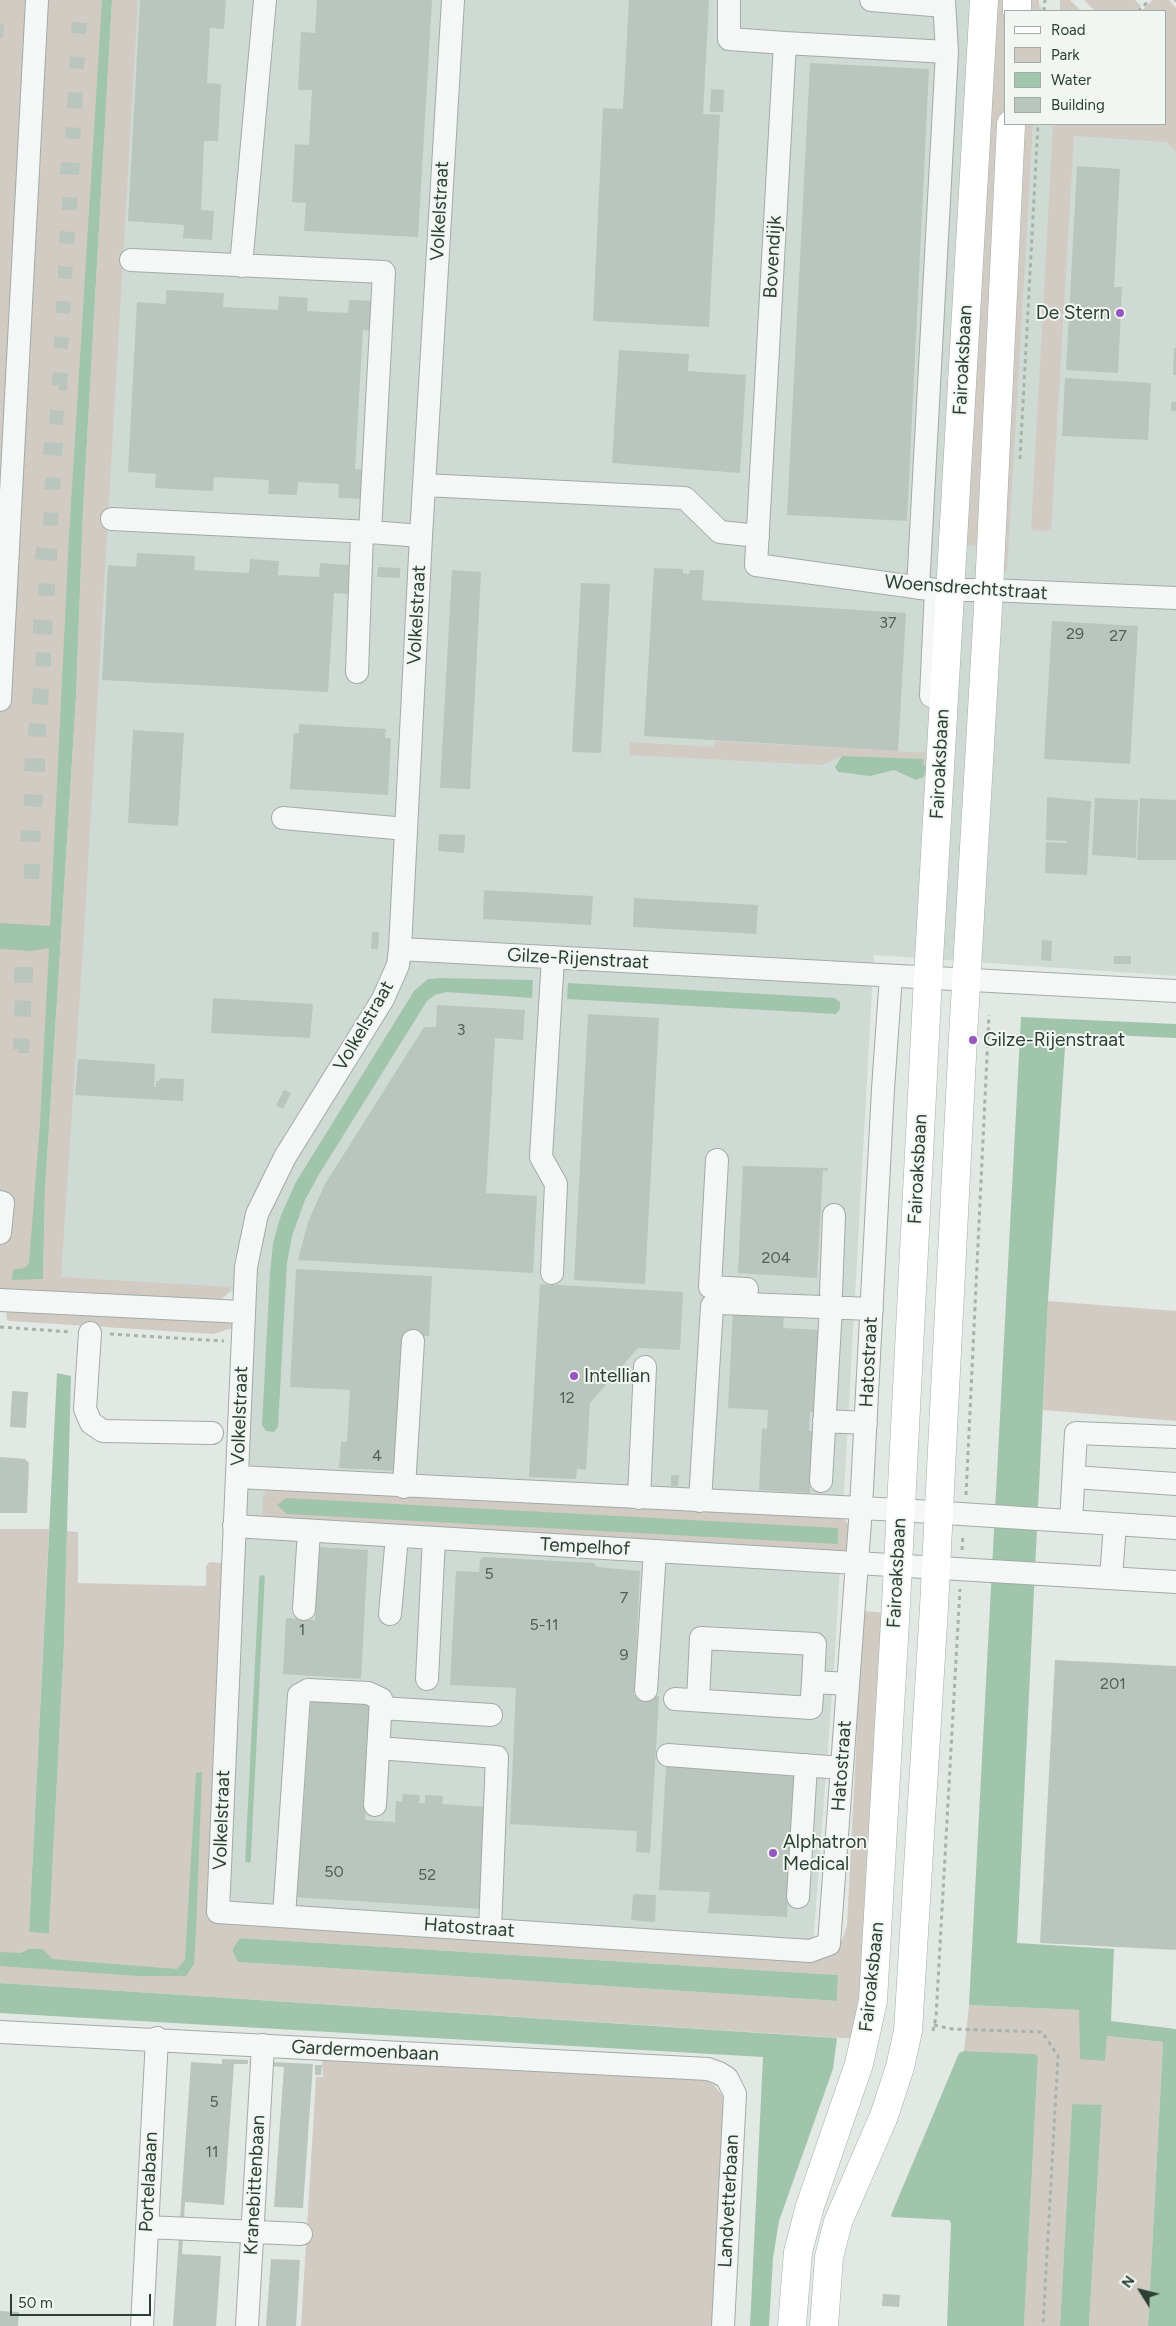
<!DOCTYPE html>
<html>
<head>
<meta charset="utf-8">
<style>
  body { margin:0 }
  #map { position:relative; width:1176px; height:2326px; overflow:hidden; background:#e2e9e4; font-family:Figtree,sans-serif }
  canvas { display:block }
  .legend { position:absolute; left:1004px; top:10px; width:162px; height:115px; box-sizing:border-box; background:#f1f6f3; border:1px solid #a2ada7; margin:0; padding:6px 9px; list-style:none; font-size:15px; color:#2c3f34 }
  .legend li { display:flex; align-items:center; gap:10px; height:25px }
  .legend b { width:25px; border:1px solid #a2ada7 }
  .north { position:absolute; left:1116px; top:2266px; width:50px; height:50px; -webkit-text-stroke:4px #f1f6f3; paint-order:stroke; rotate:306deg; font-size:14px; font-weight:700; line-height:20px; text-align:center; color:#2c3f34 }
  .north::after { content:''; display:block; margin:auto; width:18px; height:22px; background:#2c3f34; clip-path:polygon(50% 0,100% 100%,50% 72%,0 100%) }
  .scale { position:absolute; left:10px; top:2294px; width:141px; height:22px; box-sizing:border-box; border:2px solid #2c3f34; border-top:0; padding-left:6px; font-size:15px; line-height:18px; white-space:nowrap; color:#2c3f34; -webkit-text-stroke:4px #f1f6f3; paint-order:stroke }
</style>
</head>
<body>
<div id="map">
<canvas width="1176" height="2326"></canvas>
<ul class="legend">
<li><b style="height:6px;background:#fff"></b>Road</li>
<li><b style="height:14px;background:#d2cbc4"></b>Park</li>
<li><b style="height:14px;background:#a1c5ab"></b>Water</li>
<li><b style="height:14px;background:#bac5be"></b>Building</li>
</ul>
<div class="north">N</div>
<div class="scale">50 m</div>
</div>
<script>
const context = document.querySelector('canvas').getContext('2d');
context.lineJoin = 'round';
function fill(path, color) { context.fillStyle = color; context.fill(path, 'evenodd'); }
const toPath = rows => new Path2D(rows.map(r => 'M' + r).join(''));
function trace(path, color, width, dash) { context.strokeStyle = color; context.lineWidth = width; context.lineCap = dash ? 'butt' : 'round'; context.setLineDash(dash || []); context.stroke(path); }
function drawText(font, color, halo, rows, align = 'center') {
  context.font = font + ' Figtree,sans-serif'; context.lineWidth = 4; context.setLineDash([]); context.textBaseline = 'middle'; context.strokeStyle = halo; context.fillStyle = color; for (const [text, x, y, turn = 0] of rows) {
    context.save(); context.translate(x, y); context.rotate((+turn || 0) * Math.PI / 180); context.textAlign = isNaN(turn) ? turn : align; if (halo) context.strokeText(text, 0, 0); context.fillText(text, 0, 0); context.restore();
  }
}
const built = toPath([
  [119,0,1036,0,1045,11,1005,11,1005,124,1149,124,1176,152,1176,976,874,955,835,1655,811,1972,205,1935,222,1611,243,1292,48,1302]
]);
const green = toPath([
  [0,0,105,0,39,1279,43,1279,45,1191,76,697,83,511,112,0,138,0,84,934,61,1277,231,1287,227,1295,221,1299,208,1302,233,1321,233,1328,213,1334,10,1321,7,1320,6,1314,8,1309,0,1308],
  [988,0,1013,0,1005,11,1005,124,979,545,972,546,965,545],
  [1026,0,1039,0,1039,11,1025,11],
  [1060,0,1070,0,1081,11,1060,11],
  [1084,0,1135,0,1141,6,1135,11,1095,11],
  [1153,0,1169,0,1176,8,1176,152,1166,142,1074,136,1051,531,1031,530,1053,124,1165,124,1165,11,1141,11],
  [1019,124,1033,124,1007,572,995,560],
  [715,741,931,753,931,766,923,765,923,760,842,756,822,765,629,755,630,742,714,747],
  [1048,1301,1176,1311,1176,1421,1043,1410],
  [272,1487,840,1516,850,1525,850,1546,846,1552,264,1519,262,1512,263,1497,266,1490],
  [0,1529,49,1529,29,1932,49,1934,64,1645,67,1531,78,1532,78,1583,206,1586,206,1566,210,1562,224,1563,207,1919,812,1959,834,1950,843,1938,847,1926,863,1611,886,1613,858,2039,0,1983],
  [240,1938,838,1975,837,2001,238,1962,232,1950],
  [969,2005,1080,2010,1080,2059,1107,2036,1163,2042,1148,2326,1089,2326,1102,2106,1072,2104,1060,2326,1024,2326,1038,2057,1036,2054,964,2051],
  [322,2058,704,2079,713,2084,722,2095,724,2103,712,2326,301,2326,316,2077,323,2077]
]);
const water = toPath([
  [102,0,112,0,83,511,76,697,45,1191,43,1279,12,1280,13,1270,26,1267,29,1263,40,1123,49,948,32,951,0,949,0,923,50,926,69,536],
  [842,756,924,759,923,765,926,766,924,777,916,780,894,770,870,776,838,772,835,767],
  [440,978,533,980,532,998,446,992,435,995,427,1001,318,1176,305,1200,292,1236,287,1263,278,1427,274,1432,266,1431,262,1425,270,1273,273,1243,281,1215,296,1182,414,991,428,979],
  [568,983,835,998,840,1002,840,1009,836,1014,567,999],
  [1021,1017,1176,1024,1176,1038,1066,1033,1048,1301,1017,1943,1114,1949,1111,2021,1176,2029,1176,2326,1148,2326,1163,2042,1107,2036,1105,2061,1080,2059,1079,2010,969,2005],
  [57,1373,71,1376,64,1645,49,1934,29,1932],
  [286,1498,838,1528,838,1544,287,1514,277,1505],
  [202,1772,196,1931,194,1964,186,1976,137,1976,0,1966,0,1952,21,1953,29,1949,43,1949,52,1959,177,1969,185,1960,196,1773],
  [240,1938,838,1975,837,2001,238,1962,232,1950],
  [0,1983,837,2038,833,2069,779,2221,773,2258,769,2326,750,2326,763,2057,0,2013],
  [964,2051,1036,2054,1038,2057,1024,2326,947,2326,951,2223,949,2220,892,2217,891,2215,959,2053],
  [1072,2104,1102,2105,1089,2326,1060,2326]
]);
const stream = toPath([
  [248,1860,262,1578]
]);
const building = toPath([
  [140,0,226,0,224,29,210,28,207,83,221,84,218,141,204,141,201,210,214,211,212,240,183,238,184,225,128,221],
  [317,0,432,0,418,237,304,231,306,203,292,202,295,144,309,145,312,90,298,90,301,32,315,33],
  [629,0,709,0,703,114,720,115,709,327,593,321,603,108,623,109],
  [72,22,87,23,86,34,71,33],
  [0,24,4,24,3,38,0,37],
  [70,56,85,57,84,69,69,68],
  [810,63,929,69,907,521,787,515],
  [711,89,724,90,723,112,710,112],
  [68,92,83,93,82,109,67,108],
  [66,127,81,128,80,139,65,138],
  [61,162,80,163,79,175,60,174],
  [1077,166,1120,169,1114,287,1122,287,1118,373,1066,370],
  [62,197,78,198,77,210,62,210],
  [60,231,75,232,74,244,59,243],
  [58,266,73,267,72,279,58,278],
  [166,290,224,293,223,307,278,310,279,296,308,298,307,311,348,313,349,300,378,301,377,331,363,330,359,397,355,469,369,470,368,499,338,498,339,484,298,482,297,495,268,494,269,480,214,477,213,491,155,488,156,474,128,472,137,302,166,304],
  [56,301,71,302,70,314,56,313],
  [54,336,69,337,68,349,54,348],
  [1174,348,1176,348,1176,375,1173,375],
  [619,350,689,354,688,371,746,375,740,473,612,463],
  [53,372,68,373,67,391,58,390,59,385,51,385],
  [1065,378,1151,383,1148,440,1062,436],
  [1171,402,1176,402,1176,411,1171,411],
  [50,410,64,411,63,425,49,424],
  [44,442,63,443,62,456,43,455],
  [46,477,61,478,60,490,44,489],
  [44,512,59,513,58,526,43,525],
  [36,547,57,549,57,561,35,559],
  [137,553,195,556,194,570,249,573,250,559,279,561,278,575,319,577,320,563,349,565,348,594,334,593,328,692,102,680,108,565,136,567],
  [378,567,400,568,400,578,377,577],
  [654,568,683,569,683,573,689,574,690,570,704,570,702,600,906,613,898,751,644,736],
  [452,570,481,572,470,789,440,788],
  [39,583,55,584,55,596,38,596],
  [581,583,610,584,601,753,572,752],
  [33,619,53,621,52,635,33,634],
  [1052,621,1138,626,1130,764,1044,759],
  [36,652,51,653,51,667,35,666],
  [33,688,49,689,48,705,32,704],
  [29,723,46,724,46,737,28,736],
  [299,724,386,729,385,738,391,738,388,795,290,789,294,733,299,733],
  [133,730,184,733,178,826,128,823],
  [25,758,45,759,45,772,24,771],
  [24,794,43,795,42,807,24,806],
  [1047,797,1091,801,1087,875,1045,873,1046,842,1067,843,1067,841,1046,840],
  [1095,798,1138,800,1136,858,1092,855],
  [1140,798,1176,800,1176,860,1137,860],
  [21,830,41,831,40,842,20,841],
  [439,834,465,835,464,853,438,851],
  [24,864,40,864,39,879,24,879],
  [484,890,593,896,591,925,483,919],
  [634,898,758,905,756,934,633,927],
  [372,932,379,932,378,949,371,949],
  [1042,940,1052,941,1051,961,1041,960],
  [1114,956,1131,956,1131,964,1114,964],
  [14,967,33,967,33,983,14,983],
  [213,998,313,1004,310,1038,211,1033],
  [15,1000,31,1001,31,1017,14,1016],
  [437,1005,525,1010,523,1040,495,1038,486,1193,537,1196,533,1273,298,1260,308,1222,325,1184,424,1027,436,1027],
  [588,1014,659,1018,645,1284,574,1280],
  [14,1038,30,1039,29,1053,18,1053,18,1049,13,1049],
  [78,1059,155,1064,154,1087,156,1087,156,1081,159,1081,160,1078,184,1079,183,1101,75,1095],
  [284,1090,291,1093,283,1109,276,1105],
  [743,1166,828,1168,828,1171,823,1170,817,1278,738,1273],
  [296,1269,432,1276,429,1336,405,1335,398,1471,339,1468,341,1442,347,1442,350,1390,290,1387],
  [540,1284,683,1292,680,1350,638,1348,590,1403,586,1470,577,1469,576,1479,529,1477],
  [733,1309,784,1312,783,1328,819,1330,815,1412,810,1412,809,1431,814,1431,810,1493,759,1490,762,1428,767,1429,768,1410,728,1408],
  [12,1391,28,1392,26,1428,10,1427],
  [0,1457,25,1459,29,1463,27,1513,0,1513],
  [671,1475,679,1475,678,1486,671,1486],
  [319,1547,368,1550,361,1679,283,1674,286,1618,315,1620],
  [483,1557,594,1563,597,1567,640,1571,634,1695,659,1696,650,1853,636,1852,637,1831,510,1824,516,1688,450,1685,456,1571,479,1572,480,1560],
  [1055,1660,1176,1666,1176,1950,1040,1943],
  [311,1699,373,1702,365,1820,395,1822,396,1801,402,1802,403,1794,420,1795,419,1803,425,1803,425,1795,443,1796,442,1804,487,1807,482,1909,292,1897,297,1828,302,1829],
  [666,1766,795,1773,787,1917,708,1913,710,1892,659,1890],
  [633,1894,656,1895,655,1922,631,1920],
  [222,2059,248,2060,248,2064,234,2064,224,2205,185,2202,184,2219,180,2219,191,2062,222,2064],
  [270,2062,313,2064,303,2208,274,2207,284,2067,269,2066],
  [315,2065,322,2065,321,2075,315,2075],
  [179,2237,183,2237,182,2254,221,2256,216,2326,173,2326],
  [271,2259,300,2260,296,2326,266,2326],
  [883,2294,900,2295,899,2307,882,2306],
  [0,2311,19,2312,18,2326,0,2326]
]);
const path = toPath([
  [1175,0,1176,1],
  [1044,11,1045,0],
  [1138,11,1150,0],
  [1020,459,1038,124],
  [0,1327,72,1332],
  [110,1334,224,1341],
  [966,1495,989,1015],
  [962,1550,963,1534],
  [934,2025,952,2029,1042,2032,1058,2056,1043,2326],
  [933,2031,936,2017,960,1589]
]);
const minor = toPath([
  [453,0,421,536,400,949,398,965,383,999,285,1157,257,1214,246,1267,218,1912,810,1951,829,1944,861,1508,883,1089,891,976],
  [729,0,729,39,785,43,756,565,936,590,989,590,1176,598],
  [871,0,944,6],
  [944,0,947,52],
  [785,43,947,52,918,588],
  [241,266,265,0],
  [424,485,685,498,720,532,758,536],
  [112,519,370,532,384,272,131,260],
  [370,532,421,536],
  [357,672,362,532],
  [931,696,936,590],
  [0,700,37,0],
  [283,818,406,829],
  [400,949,1176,991],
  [717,1160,710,1287,747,1289],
  [0,1202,3,1203,0,1233],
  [552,1273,556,1184,541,1157,553,957],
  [831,1293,834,1215],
  [0,1300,243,1312],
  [90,1333,85,1409,91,1423,103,1431,212,1433],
  [824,1421,866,1423],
  [238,1477,900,1510,1176,1528],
  [1074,1477,1176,1484],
  [821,1481,831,1307],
  [404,1487,413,1341],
  [639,1498,645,1367],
  [700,1501,712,1306,720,1303,872,1309],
  [1071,1521,1076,1433,1176,1437],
  [234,1526,1176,1582],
  [1111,1578,1115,1524],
  [304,1609,309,1531],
  [390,1614,397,1536],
  [427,1679,434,1538],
  [646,1690,655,1551],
  [675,1699,811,1708,813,1682,848,1684],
  [698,1700,701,1638,815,1644,813,1682],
  [381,1708,491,1715],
  [378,1748,497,1757,490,1929],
  [668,1755,842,1768],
  [798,1897,806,1765],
  [284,1916,299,1695,308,1690,368,1693,381,1699,375,1805],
  [0,2032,708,2069,719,2073,727,2078,735,2094,723,2326],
  [147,2227,301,2234],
  [142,2326,157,2038],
  [247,2326,263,2045]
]);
const major = toPath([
  [1017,11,1017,0],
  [792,2326,798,2252,810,2206,859,2064,873,2001,896,1604,928,977,984,0],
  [824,2326,829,2257,838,2222,884,2116,900,2067,908,2031,934,1607,963,1037,989,590,1011,124]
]);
const markers = [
  [1120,313,5,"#9755c0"],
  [973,1040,5,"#9755c0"],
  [574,1376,5,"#9755c0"],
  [773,1853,5,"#9755c0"]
];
const numberNames = [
  ["37",888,623],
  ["29",1075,634],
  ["27",1118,636],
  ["3",461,1030],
  ["204",776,1258],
  ["12",567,1398],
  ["4",377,1456],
  ["5",489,1574],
  ["7",624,1598],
  ["5-11",544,1625],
  ["1",302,1630],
  ["9",624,1655],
  ["201",1113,1684],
  ["50",334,1872],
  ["52",427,1875],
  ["5",214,2102],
  ["11",212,2152]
];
const streetNames = [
  ["Volkelstraat",440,211,-87],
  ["Bovendijk",773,257,-87],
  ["Fairoaksbaan",963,360,-87],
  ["Woensdrechtstraat",966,588,4],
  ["Volkelstraat",417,615,-87],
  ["Fairoaksbaan",940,764,-87],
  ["Gilze-Rijenstraat",578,959,3],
  ["Volkelstraat",364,1026,-60],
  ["Fairoaksbaan",918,1169,-87],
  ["Hatostraat",869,1362,-87],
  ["Volkelstraat",240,1416,-88],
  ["Tempelhof",585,1547,3],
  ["Fairoaksbaan",897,1573,-87],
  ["Hatostraat",842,1766,-86],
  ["Volkelstraat",222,1820,-88],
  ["Hatostraat",469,1928,4],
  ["Fairoaksbaan",872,1977,-84],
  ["Gardermoenbaan",365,2051,3],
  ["Portelabaan",149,2182,-87],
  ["Kranebittenbaan",255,2185,-87],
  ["Landvetterbaan",729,2201,-87]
];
const poiNames = [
  ["De Stern",1110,313,"right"],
  ["Gilze-Rijenstraat",983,1040],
  ["Intellian",584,1376],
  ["Alphatron",783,1842],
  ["Medical",783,1864]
];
fill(built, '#d0dad4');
fill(green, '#d2cbc4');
fill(water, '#a1c5ab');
trace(stream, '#a1c5ab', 5.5);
fill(building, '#bac5be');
trace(minor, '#a0aca5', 24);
trace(major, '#a1b1a7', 29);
trace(path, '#a8b1ac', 3, [4, 4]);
trace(minor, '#f4f7f6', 22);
trace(major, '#fff', 28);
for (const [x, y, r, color] of markers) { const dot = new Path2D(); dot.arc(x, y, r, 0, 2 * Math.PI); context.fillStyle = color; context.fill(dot); trace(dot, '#f1f6f3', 2); }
drawText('16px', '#506056', null, numberNames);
drawText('19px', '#2c3f34', '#f1f6f3', streetNames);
drawText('19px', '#2c3f34', '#f1f6f3', poiNames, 'left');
</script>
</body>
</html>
